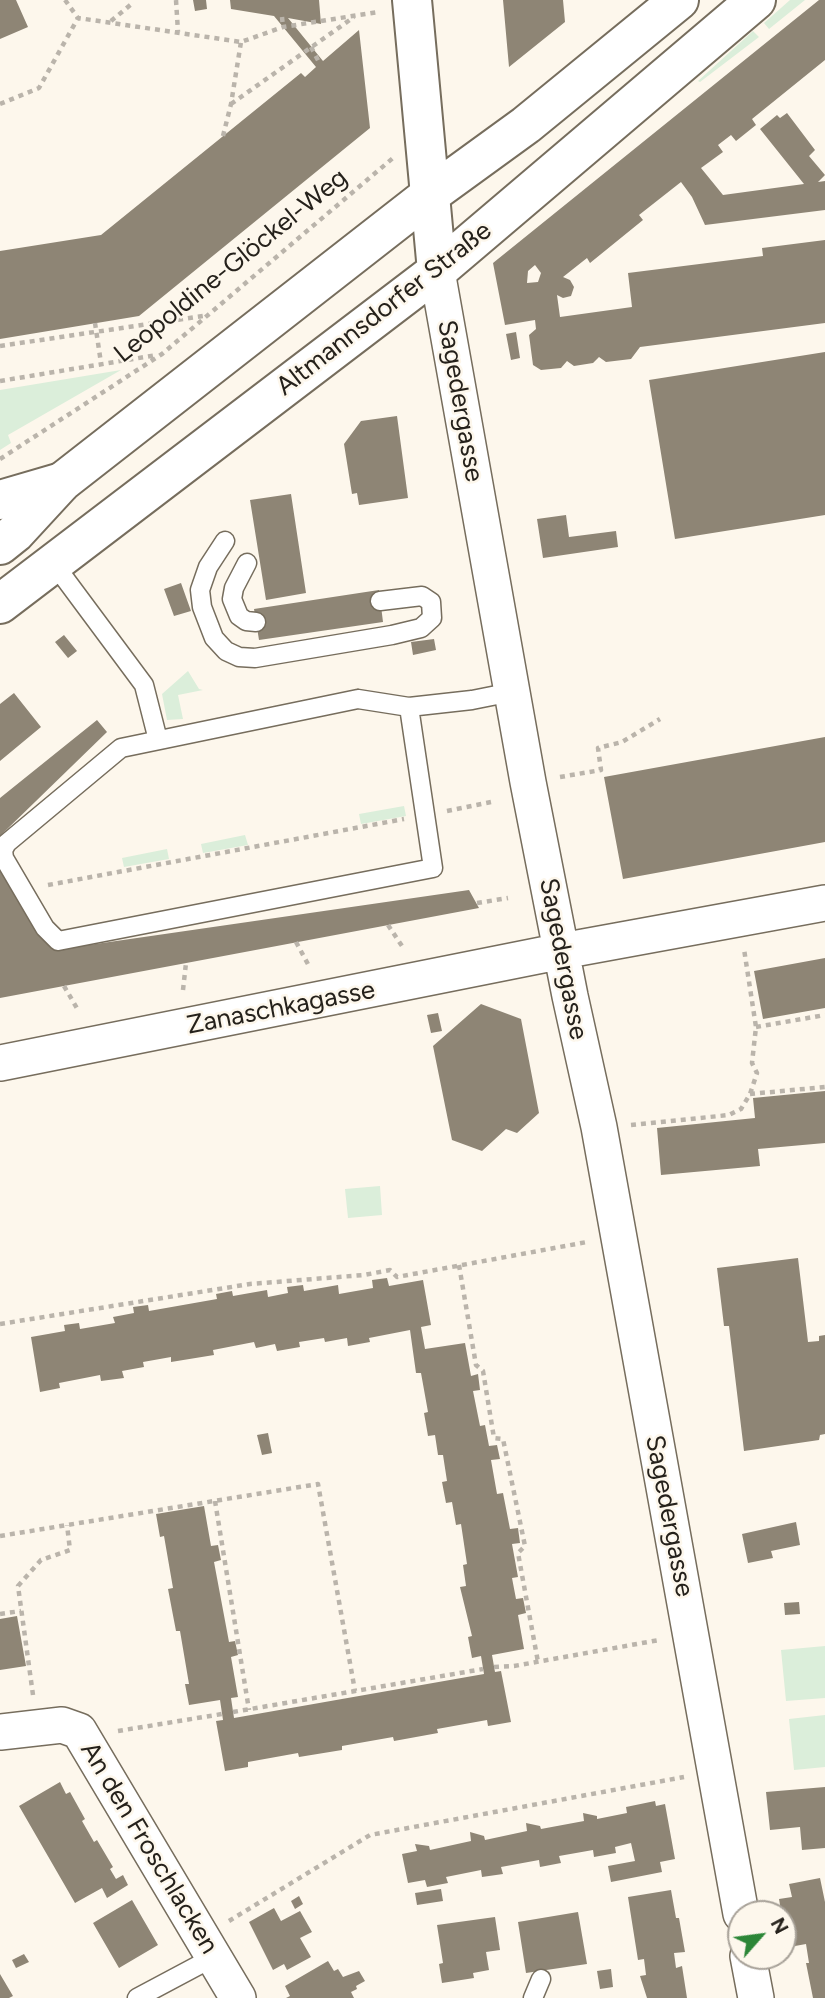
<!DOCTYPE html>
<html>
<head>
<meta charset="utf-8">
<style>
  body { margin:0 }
  #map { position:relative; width:825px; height:1998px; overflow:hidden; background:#fdf7ec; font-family:Figtree,sans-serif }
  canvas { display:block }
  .north { position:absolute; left:727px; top:1900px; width:70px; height:70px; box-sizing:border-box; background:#fdf7ec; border:2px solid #a7a198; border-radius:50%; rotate:62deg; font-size:19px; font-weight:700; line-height:28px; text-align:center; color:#25211b }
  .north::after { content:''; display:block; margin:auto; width:24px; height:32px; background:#2c8637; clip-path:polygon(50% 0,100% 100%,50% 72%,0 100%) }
</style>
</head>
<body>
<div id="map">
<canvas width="825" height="1998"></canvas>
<div class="north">N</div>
</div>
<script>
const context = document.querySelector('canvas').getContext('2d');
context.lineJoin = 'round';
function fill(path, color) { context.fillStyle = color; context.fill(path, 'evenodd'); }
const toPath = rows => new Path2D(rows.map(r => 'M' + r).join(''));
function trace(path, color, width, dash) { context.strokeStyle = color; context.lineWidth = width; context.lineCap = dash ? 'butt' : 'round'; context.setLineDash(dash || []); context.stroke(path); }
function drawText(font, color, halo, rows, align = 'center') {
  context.font = font + ' Figtree,sans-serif'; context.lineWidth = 5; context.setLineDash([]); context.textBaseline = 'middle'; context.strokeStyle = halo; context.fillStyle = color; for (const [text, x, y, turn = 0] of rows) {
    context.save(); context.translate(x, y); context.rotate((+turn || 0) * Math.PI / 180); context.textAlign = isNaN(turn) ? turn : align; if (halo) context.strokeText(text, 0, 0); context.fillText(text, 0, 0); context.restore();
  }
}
const green = toPath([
  [790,0,805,0,769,29,764,23],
  [753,31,759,37,700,82,698,81],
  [121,370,8,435,11,443,0,450,0,390],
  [188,671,199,689,203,690,178,695,183,719,167,720,162,694],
  [404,806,406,816,361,824,359,814],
  [245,835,248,845,203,853,201,844],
  [167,849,169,859,124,867,122,858],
  [380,1186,382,1215,348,1218,345,1189],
  [825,1646,825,1698,786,1701,781,1650],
  [825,1715,825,1767,794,1770,789,1719]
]);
const building = toPath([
  [0,0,16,0,28,27,0,39],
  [193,0,206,0,207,9,195,11],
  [230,0,319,0,321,24,288,18,323,61,359,30,370,128,139,316,0,339,0,251,101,235,301,73,305,77,316,67,274,16,231,9],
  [503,0,563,0,565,22,509,67],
  [819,0,825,0,825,60,752,119,756,125,736,141,731,135,718,145,723,152,701,168,723,195,804,184,760,129,777,115,780,118,787,113,815,150,809,156,825,175,818,182,825,181,825,210,705,225,692,197,681,182,639,215,643,220,590,263,587,258,563,277,570,280,574,287,571,296,563,298,557,295,560,317,632,307,628,273,763,256,762,248,825,240,825,323,640,347,631,359,606,362,599,357,593,363,574,366,567,361,561,368,541,370,533,365,529,335,536,329,535,320,505,325,493,263],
  [535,265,541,273,538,282,527,283,528,271],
  [516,332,520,358,511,360,506,334],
  [825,352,825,515,675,539,649,380],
  [397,416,408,498,359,505,357,493,352,494,344,444,361,421],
  [291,494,306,593,266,600,250,500],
  [566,515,569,537,616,531,618,547,543,558,537,519],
  [181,583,191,611,174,616,164,589],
  [379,590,383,622,259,640,254,609],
  [64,635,77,651,68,658,55,642],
  [434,639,436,650,413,655,411,642],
  [14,693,41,727,0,761,0,704],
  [97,720,107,732,0,836,0,798],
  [825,737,825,842,623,879,604,777],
  [0,857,54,950,469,890,479,908,0,998],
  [825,958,825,1008,763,1019,754,971],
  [481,1004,521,1019,539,1113,517,1133,506,1129,482,1151,452,1140,433,1046],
  [438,1013,442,1031,431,1033,427,1015],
  [825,1091,825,1143,758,1149,760,1166,661,1175,657,1128,755,1118,753,1098],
  [798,1258,808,1342,819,1341,819,1336,825,1335,825,1434,820,1435,819,1440,744,1451,729,1326,724,1326,717,1268],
  [387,1278,389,1286,423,1280,431,1325,421,1327,425,1349,465,1343,471,1376,478,1374,480,1390,473,1391,480,1426,485,1425,489,1446,497,1445,500,1459,491,1460,497,1494,503,1493,510,1529,518,1528,520,1543,512,1544,518,1577,512,1578,516,1599,523,1598,526,1613,518,1615,524,1649,492,1655,495,1672,501,1671,511,1722,488,1726,487,1720,437,1729,438,1733,394,1741,393,1737,342,1746,342,1750,299,1757,298,1753,248,1762,248,1767,225,1771,216,1721,223,1720,220,1700,189,1705,185,1684,189,1684,180,1631,176,1631,168,1589,173,1588,164,1536,160,1537,156,1514,204,1506,211,1546,218,1545,221,1560,214,1562,229,1642,235,1641,238,1655,231,1657,238,1697,231,1698,234,1718,484,1674,481,1656,472,1658,468,1637,472,1636,460,1587,466,1586,463,1565,467,1564,461,1524,456,1525,452,1502,446,1503,442,1482,447,1481,443,1455,438,1455,435,1435,428,1436,424,1413,428,1412,421,1373,416,1373,410,1330,369,1338,370,1342,348,1346,347,1338,325,1342,324,1338,299,1342,300,1347,277,1351,275,1344,256,1348,254,1342,213,1350,214,1355,171,1362,171,1357,143,1362,144,1367,122,1371,124,1378,101,1381,100,1375,59,1383,60,1388,40,1392,31,1337,65,1331,64,1325,79,1323,80,1329,115,1323,113,1317,134,1313,133,1307,148,1305,149,1311,217,1299,216,1294,232,1291,233,1296,267,1290,268,1297,288,1293,287,1287,303,1285,304,1291,338,1285,339,1294,373,1288,372,1280],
  [268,1433,272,1453,262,1455,257,1435],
  [796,1522,800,1545,771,1551,773,1558,748,1563,742,1534],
  [799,1602,800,1614,785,1615,784,1603],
  [17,1616,26,1666,0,1670,0,1619],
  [60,1782,66,1794,70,1792,85,1819,82,1821,94,1842,97,1840,113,1867,110,1869,116,1879,123,1875,128,1885,107,1898,102,1888,75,1903,19,1806],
  [825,1787,825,1848,802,1850,800,1827,770,1830,766,1792],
  [655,1801,656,1806,665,1804,675,1859,660,1862,662,1872,611,1882,608,1866,635,1861,631,1843,615,1847,616,1853,594,1857,593,1850,559,1856,561,1863,540,1867,539,1860,501,1867,503,1874,482,1877,481,1870,446,1877,448,1883,427,1887,425,1880,408,1883,402,1854,417,1851,415,1844,429,1846,430,1850,471,1841,470,1832,484,1836,485,1840,527,1831,526,1823,540,1826,541,1829,584,1821,583,1813,597,1816,597,1819,627,1813,626,1807],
  [820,1878,825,1902,825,1998,813,1998,806,1963,809,1963,806,1944,795,1946,793,1932,785,1934,779,1899,792,1897,789,1884],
  [441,1889,443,1901,417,1905,415,1893],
  [671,1890,676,1918,679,1918,685,1952,674,1953,676,1968,682,1966,687,1998,647,1998,640,1976,646,1975,644,1959,638,1960,628,1897],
  [299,1896,303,1904,295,1909,291,1901],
  [132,1900,158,1945,119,1968,93,1923],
  [274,1908,281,1921,300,1911,312,1932,300,1938,311,1957,287,1970,284,1964,273,1970,249,1922],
  [578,1912,587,1964,526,1973,518,1922],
  [495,1917,500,1950,486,1952,489,1970,473,1973,474,1978,442,1983,439,1964,443,1963,437,1925],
  [24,1954,29,1962,16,1968,12,1960],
  [328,1961,334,1971,338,1969,343,1977,359,1971,365,1981,356,1986,357,1989,351,1992,354,1998,286,1998,290,1996,285,1986],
  [611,1969,613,1987,600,1989,597,1971],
  [0,1974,13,1996,9,1998,0,1998]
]);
const path = toPath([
  [65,0,78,18,241,42,283,27,378,12],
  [176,0,178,32],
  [282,17,283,27],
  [111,21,134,2],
  [311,47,320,64],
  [0,104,39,88,78,18],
  [231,104,354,17],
  [223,136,231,104,241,42],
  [95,323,101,363],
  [0,346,203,316],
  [0,381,157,355],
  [0,459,162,354,393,158],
  [560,777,601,770,598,748,622,742,660,719],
  [447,811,491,802],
  [48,885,404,819],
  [477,903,508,898],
  [388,925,404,949],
  [296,942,309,966],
  [64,986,78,1010],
  [183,990,186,963],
  [756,1027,825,1015],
  [750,1094,825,1087],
  [631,1125,729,1115,741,1109,750,1094,757,1073,752,1063,756,1027,744,949],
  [459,1265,476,1365,483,1371,494,1438,503,1439,525,1546,518,1553,538,1662],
  [0,1324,250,1284,364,1275,390,1270,397,1277,587,1242],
  [215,1501,249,1710],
  [0,1536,318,1484,355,1691],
  [0,1614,21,1611],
  [494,1667,514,1666,659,1640],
  [33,1695,18,1586,41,1560,70,1550,67,1525],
  [233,1712,483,1669],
  [118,1731,222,1714],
  [229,1921,370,1835,684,1777]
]);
const service = toPath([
  [225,541,208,567,200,590,202,607,214,638,226,651,239,657,255,658,392,635,421,628,432,618,431,602,422,596,380,601],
  [247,563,234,588,232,599,239,616,246,621,256,622],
  [43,570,63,576,144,685,158,740],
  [358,699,409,707,433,868,58,941,45,928,4,858,3,850,7,843,121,748,358,699],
  [409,707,472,700,512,692],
  [137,1998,214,1957],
  [533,1998,541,1979]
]);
const minor = toPath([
  [437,271,528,782,570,996,599,1127,741,1914],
  [0,1063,562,951,825,903],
  [0,1732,62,1725,79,1731,238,1998],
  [748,1956,756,1998]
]);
const primary = toPath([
  [412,0,437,271],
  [0,545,15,533,62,482,431,194,526,125,679,0],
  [0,604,437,271,756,0]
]);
const motorway = toPath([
  [0,500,62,482]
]);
const streetNames = [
  ["Leopoldine-Glöckel-Weg",231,266,-39],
  ["Altmannsdorfer Straße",384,309,-38],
  ["Sagedergasse",460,401,80],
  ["Sagedergasse",563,959,79],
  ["Zanaschkagasse",281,1008,-11],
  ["Sagedergasse",669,1516,79],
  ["An den Froschlacken",149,1848,59]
];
fill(green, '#dbeeda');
fill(building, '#8e8575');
trace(service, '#766d5d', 21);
trace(minor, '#766d5d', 38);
trace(primary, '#766d5d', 42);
trace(motorway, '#766d5d', 42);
trace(path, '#bab4ab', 4.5, [5, 5]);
trace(service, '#fff', 18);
trace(minor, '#fff', 35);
trace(primary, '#fff', 38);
trace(motorway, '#fff', 38);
drawText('26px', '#25211b', '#fdf7ec', streetNames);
</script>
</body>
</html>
